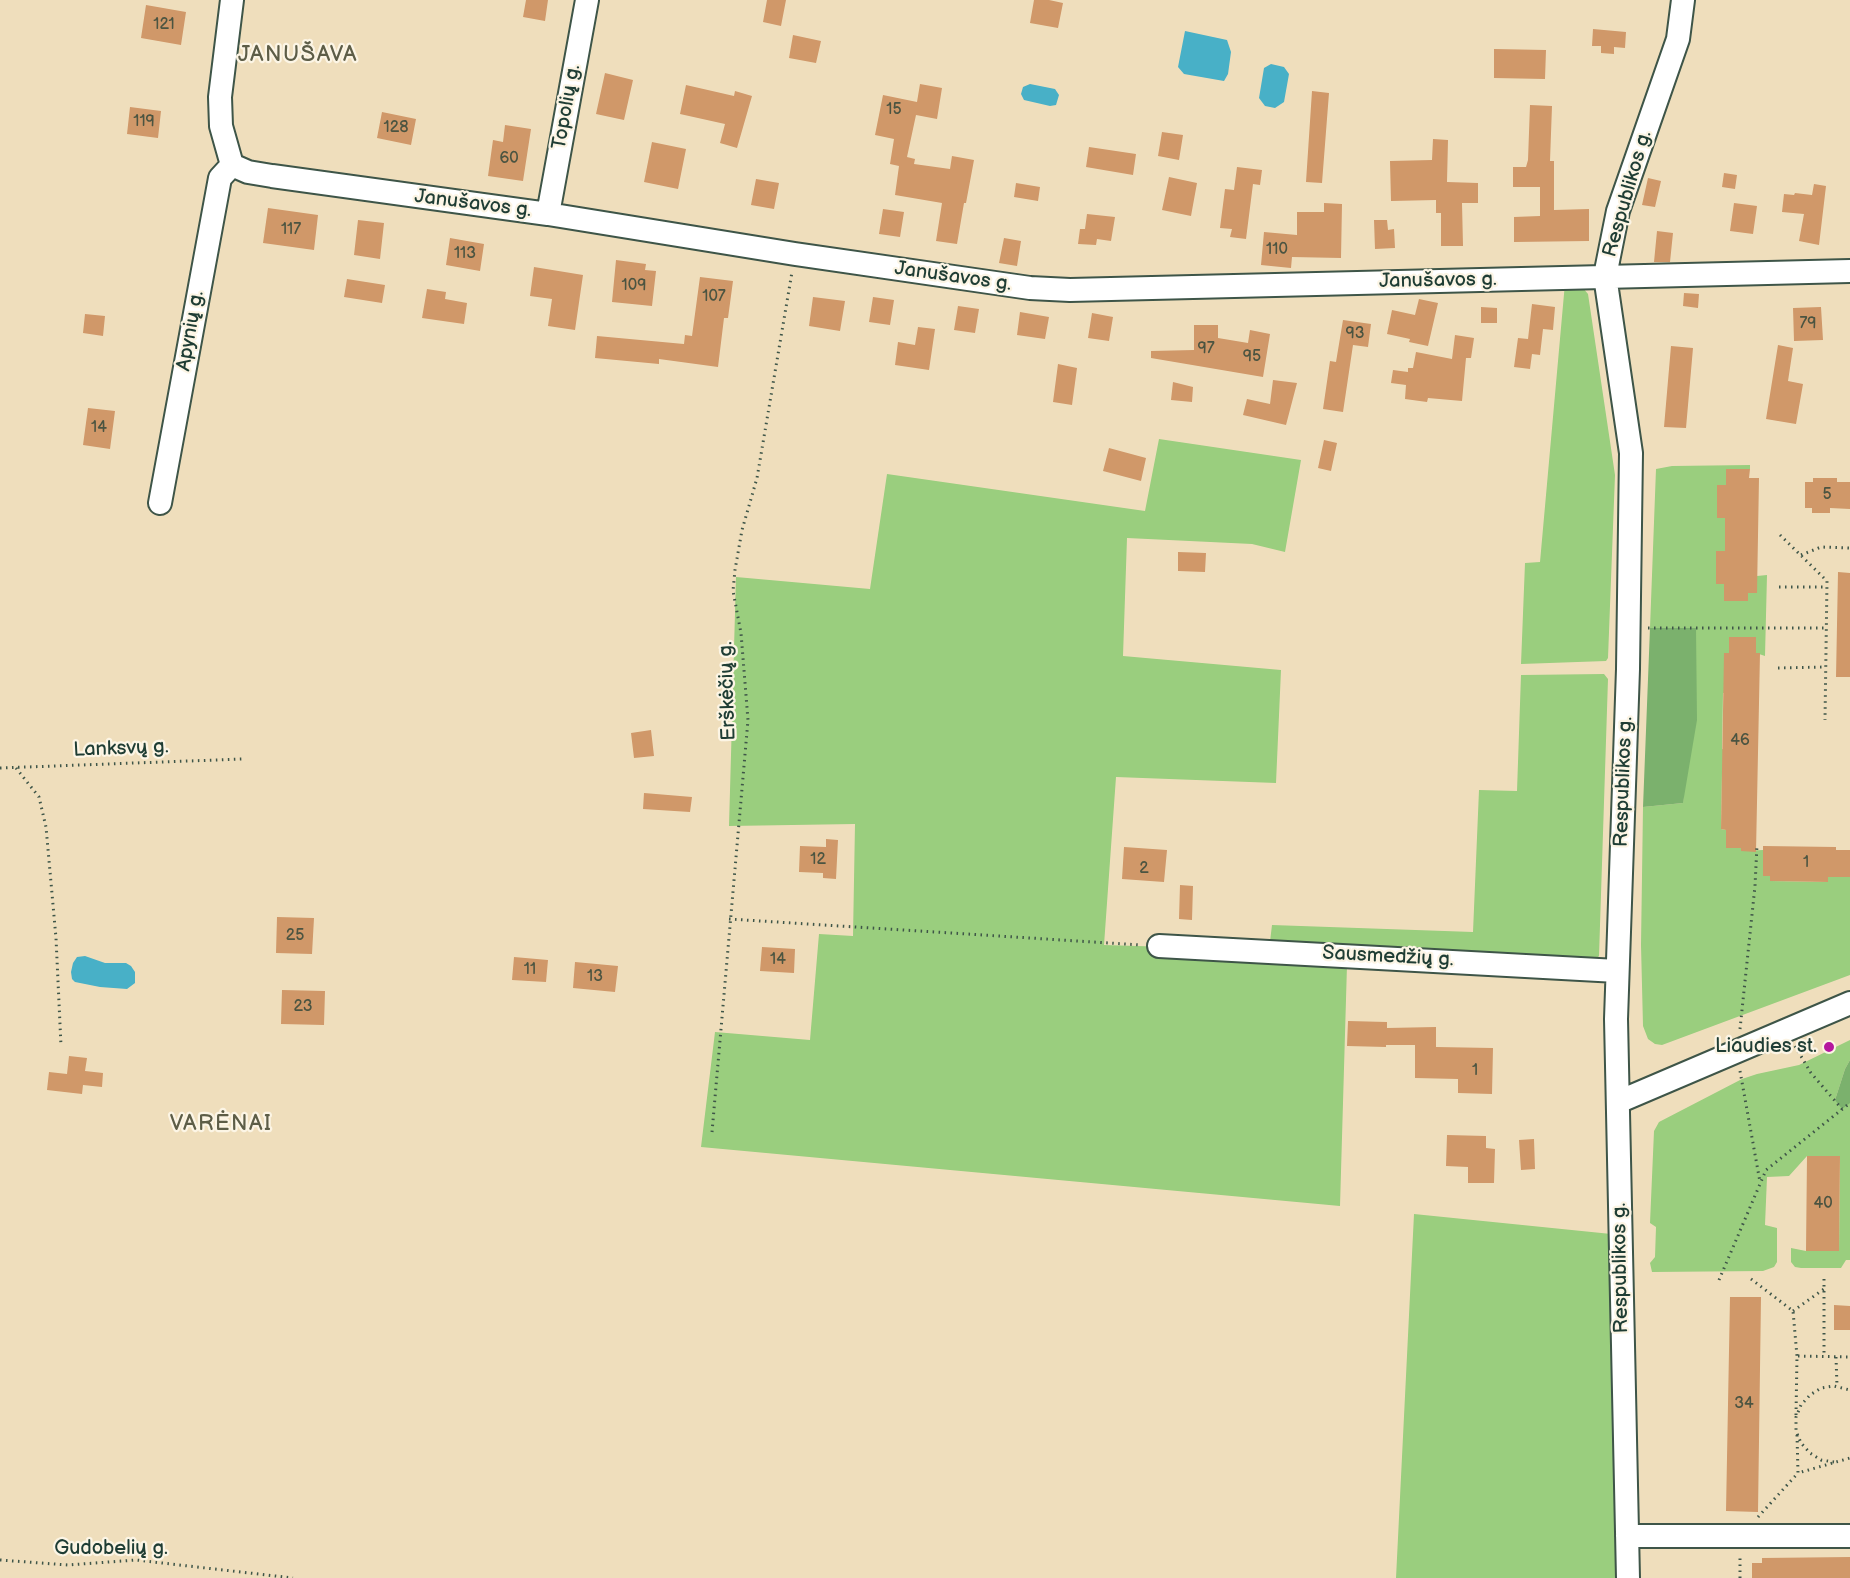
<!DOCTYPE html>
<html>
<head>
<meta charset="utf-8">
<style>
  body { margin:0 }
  canvas { display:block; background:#efdebc }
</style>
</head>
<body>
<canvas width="1850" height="1578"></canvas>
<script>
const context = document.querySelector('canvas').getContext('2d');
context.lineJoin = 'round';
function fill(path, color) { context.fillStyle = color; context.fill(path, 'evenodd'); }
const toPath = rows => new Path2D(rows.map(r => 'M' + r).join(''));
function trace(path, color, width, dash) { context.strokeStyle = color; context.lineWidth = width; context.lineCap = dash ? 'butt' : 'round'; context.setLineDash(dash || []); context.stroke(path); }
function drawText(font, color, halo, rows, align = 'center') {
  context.font = font + ' "Balsamiq Sans",sans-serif'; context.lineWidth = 4.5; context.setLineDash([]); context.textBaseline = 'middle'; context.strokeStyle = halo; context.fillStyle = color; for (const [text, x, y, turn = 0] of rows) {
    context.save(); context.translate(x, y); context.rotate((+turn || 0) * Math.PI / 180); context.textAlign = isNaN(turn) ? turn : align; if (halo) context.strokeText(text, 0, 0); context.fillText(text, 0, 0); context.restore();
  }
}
const green = toPath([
  [1565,283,1583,288,1588,294,1615,475,1608,658,1606,661,1521,664,1525,563,1540,562],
  [1159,439,1301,460,1285,552,1252,544,1127,538,1123,656,1281,670,1276,783,1116,777,1104,945,1269,950,1272,925,1473,932,1479,790,1517,791,1521,675,1604,674,1608,679,1599,956,1594,961,1347,965,1340,1206,701,1147,715,1032,810,1040,819,934,853,936,855,824,729,826,736,577,870,589,887,474,1145,511],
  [1750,465,1750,469,1726,469,1726,485,1717,485,1717,518,1725,518,1725,551,1716,551,1716,584,1724,584,1748,601,1748,593,1757,593,1757,576,1767,575,1765,656,1756,653,1756,637,1729,637,1729,653,1724,653,1724,670,1729,670,1728,693,1723,693,1722,749,1727,750,1722,773,1721,829,1726,830,1726,848,1741,848,1741,851,1763,850,1763,876,1770,876,1771,881,1828,882,1828,877,1850,877,1850,975,1662,1045,1655,1044,1648,1039,1643,1026,1641,945,1643,807,1683,803,1696,628,1650,628,1656,469,1672,466],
  [1850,1040,1850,1060,1845,1069,1835,1100,1850,1103,1850,1260,1846,1260,1841,1268,1801,1268,1795,1267,1791,1262,1791,1248,1806,1251,1839,1251,1840,1156,1807,1156,1789,1176,1767,1177,1765,1225,1777,1228,1777,1262,1774,1267,1763,1271,1652,1272,1650,1263,1655,1257,1656,1227,1650,1223,1654,1131,1659,1122,1742,1079,1757,1074,1799,1065],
  [1414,1214,1621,1235,1628,1578,1396,1578]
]);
const forest = toPath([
  [1650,628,1696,628,1697,720,1683,803,1643,807],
  [1850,1060,1850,1103,1842,1109,1835,1100,1845,1069]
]);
const water = toPath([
  [1185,31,1227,40,1231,52,1228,74,1224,81,1184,74,1178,67],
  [1271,64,1284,67,1289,74,1284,102,1275,108,1265,106,1259,98,1264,68],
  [1030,84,1055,89,1059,95,1056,105,1050,106,1024,100,1021,94,1023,87],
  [85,956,105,963,126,963,131,966,135,972,135,983,127,989,100,987,75,982,72,979,71,972,73,963,77,957]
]);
const building = toPath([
  [526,0,548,0,545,21,523,17],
  [767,0,786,0,781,26,763,22],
  [1034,0,1049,0,1063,3,1058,28,1030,23],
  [146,5,186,12,181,45,141,38],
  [1593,29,1626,32,1625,48,1614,47,1614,54,1601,53,1601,46,1592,46],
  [793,35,821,41,816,63,789,58],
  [1494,49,1546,50,1545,79,1494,78],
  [605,73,633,80,624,120,596,114],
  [920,84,942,88,937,119,916,115,907,157,915,159,914,164,950,169,952,156,974,160,966,203,964,203,957,244,936,241,942,203,895,195,899,166,890,164,894,139,875,135,883,95,917,102],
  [686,85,734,96,735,91,752,96,737,148,720,143,725,124,680,114],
  [1312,91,1329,93,1322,183,1306,182],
  [1530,105,1552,106,1550,161,1554,161,1554,210,1589,209,1589,241,1514,242,1514,217,1540,216,1540,187,1513,187,1513,167,1526,167,1528,160],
  [130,107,161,111,158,138,127,134],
  [382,112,416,119,411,145,377,138],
  [505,125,531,129,523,181,488,176,493,140,503,142],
  [1162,132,1183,135,1179,160,1158,156],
  [1433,139,1448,140,1447,182,1478,183,1478,203,1462,203,1463,246,1441,246,1441,213,1436,213,1436,200,1391,201,1390,161,1432,160],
  [652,142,686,149,678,189,644,182],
  [1089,147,1136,154,1133,175,1086,167],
  [1237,167,1262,170,1260,185,1253,184,1246,239,1230,237,1232,229,1220,228,1225,189,1234,190],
  [1724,173,1737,175,1735,189,1722,187],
  [1169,177,1197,183,1191,216,1162,210],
  [1648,178,1661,181,1655,207,1642,205],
  [756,179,779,183,774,209,751,205],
  [1016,183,1040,187,1038,201,1014,197],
  [1814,184,1826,186,1819,245,1799,241,1804,214,1782,212,1784,194,1794,195,1795,193,1812,195],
  [1324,203,1342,204,1341,258,1292,257,1291,268,1261,265,1264,232,1297,235,1297,212,1324,212],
  [1734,203,1757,206,1753,234,1730,231],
  [268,208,318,215,314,250,263,243],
  [883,209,904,212,900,237,879,234],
  [1087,214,1115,217,1111,241,1097,239,1096,245,1078,244,1080,229,1085,229],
  [358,220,384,223,380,259,354,255],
  [1374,220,1387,220,1388,230,1394,229,1395,248,1375,249],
  [1657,231,1673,233,1670,262,1654,262],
  [450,238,484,244,480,271,446,265],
  [1004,238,1021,241,1017,266,999,263],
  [616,260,646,264,645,270,656,271,652,306,612,302],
  [534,267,583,275,575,330,548,326,552,299,530,296],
  [700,277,733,281,728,318,724,318,718,367,659,359,659,364,595,358,597,336,684,344,685,335,692,336],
  [347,279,385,285,382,303,344,297],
  [427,289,446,292,445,299,467,303,464,324,422,318],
  [1684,293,1699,294,1698,308,1683,306],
  [813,297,845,301,840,331,809,326],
  [873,297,894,300,890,325,869,322],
  [1419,299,1438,303,1428,346,1409,342,1410,339,1387,334,1392,310,1415,315],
  [1532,304,1555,307,1553,330,1543,329,1540,355,1532,354,1530,369,1514,367,1518,338,1528,339],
  [958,306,979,309,975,333,954,330],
  [1481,307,1497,308,1497,323,1481,323],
  [1821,307,1823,340,1794,341,1793,308],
  [1020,312,1049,317,1045,339,1017,335],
  [1092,313,1113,317,1109,341,1088,338],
  [85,314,105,316,103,336,83,333],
  [1343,320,1371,324,1368,347,1353,345,1343,412,1323,409,1330,361,1336,362],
  [1194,325,1218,325,1218,338,1248,343,1250,330,1270,334,1263,377,1151,358,1151,351,1194,350],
  [918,327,935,329,929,370,895,365,898,342,915,345],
  [1455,335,1474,338,1471,358,1466,358,1462,401,1428,398,1427,402,1405,399,1406,385,1391,383,1393,370,1408,372,1408,368,1413,368,1416,352,1452,359],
  [1778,345,1793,348,1788,381,1803,384,1796,424,1766,419],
  [1671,346,1693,348,1686,428,1664,427],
  [1058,364,1077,368,1072,405,1053,402],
  [1273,380,1297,383,1286,425,1243,415,1247,399,1270,404],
  [1173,382,1193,387,1192,402,1171,400],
  [88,408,115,411,110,449,83,445],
  [1324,440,1337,443,1331,471,1318,468],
  [1109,448,1146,458,1141,481,1103,471],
  [1726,469,1750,469,1749,478,1759,478,1757,593,1748,593,1748,601,1724,601,1724,584,1716,584,1716,551,1725,551,1725,518,1717,518,1717,485,1726,485],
  [1813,478,1837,478,1837,482,1850,482,1850,509,1830,508,1830,513,1812,513,1812,508,1805,508,1805,482,1813,482],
  [1178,552,1206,553,1205,572,1178,571],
  [1838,572,1850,573,1850,677,1836,677],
  [1729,637,1756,637,1756,653,1760,653,1756,852,1741,851,1741,848,1726,848,1726,830,1721,829,1724,653,1729,653],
  [651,730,654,756,634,758,631,733],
  [644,793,692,797,690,812,643,809],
  [826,839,838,840,836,879,823,878,823,873,799,872,800,846,826,847],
  [1763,846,1836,847,1836,850,1850,850,1850,877,1828,877,1828,882,1770,881,1770,876,1763,876],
  [1124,847,1167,850,1164,882,1122,879],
  [1180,885,1193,886,1192,920,1179,919],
  [277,917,314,918,312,954,276,953],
  [762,947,795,949,794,973,760,971],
  [514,957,548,960,546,982,512,980],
  [575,962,618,966,615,992,573,988],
  [282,990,325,991,324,1025,281,1024],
  [1348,1021,1387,1022,1387,1028,1436,1027,1436,1047,1493,1048,1492,1094,1458,1093,1458,1079,1415,1078,1415,1045,1386,1045,1386,1047,1347,1046],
  [69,1056,87,1058,85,1071,103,1073,102,1087,83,1085,82,1094,47,1090,49,1072,67,1074],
  [1447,1135,1486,1136,1486,1148,1495,1149,1494,1183,1468,1183,1468,1167,1446,1166],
  [1534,1139,1535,1169,1521,1170,1519,1140],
  [1807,1156,1840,1156,1839,1251,1806,1251],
  [1730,1297,1761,1297,1758,1512,1726,1511],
  [1834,1305,1850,1306,1850,1330,1834,1330],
  [1850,1557,1850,1578,1752,1578,1752,1563,1762,1563,1762,1558]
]);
const path = toPath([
  [1780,535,1827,581,1825,720],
  [1801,555,1821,547,1850,548],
  [1779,587,1827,587],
  [1648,628,1826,628],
  [1778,668,1826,667],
  [0,768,243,759],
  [16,768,39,797,46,827,56,938,61,1046],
  [729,919,1141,945],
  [1740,1029,1755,886,1757,845],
  [1795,1046,1811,1073,1842,1109],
  [1740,1071,1760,1182],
  [712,1132,748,720,741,633,733,591,735,570,742,530,757,478,792,272],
  [1751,1279,1793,1311,1797,1356],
  [1824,1279,1824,1357],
  [1719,1280,1766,1170,1850,1103],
  [1793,1311,1824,1289],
  [1836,1357,1837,1386],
  [1796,1415,1797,1356,1850,1357],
  [1797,1435,1798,1473,1850,1458],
  [1834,1462,1821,1460,1810,1453,1801,1443,1796,1431,1796,1417,1801,1405,1810,1395,1821,1388,1834,1386,1850,1390],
  [1758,1517,1798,1473],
  [0,1560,68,1565,136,1560,293,1578],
  [1740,1578,1740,1556]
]);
const minor = toPath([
  [232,0,220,97,221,126,232,165,248,172,272,176,548,214,795,254,1030,288,1070,290,1850,271],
  [548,214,587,0],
  [160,503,220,178,232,165],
  [1159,946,1617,971],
  [1618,1102,1850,1003],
  [1627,1536,1850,1536],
  [1628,1578,1616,1019,1628,669,1631,453,1605,276,1618,211,1678,39,1683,0]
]);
const markers = [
  [1829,1047,6,"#b5179e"]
];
const numberNames = [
  ["121",164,25],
  ["15",894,110],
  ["119",144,122],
  ["128",396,128],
  ["60",509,159],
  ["117",291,230],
  ["110",1277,250],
  ["113",465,254],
  ["109",634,286],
  ["107",714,297],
  ["79",1808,324],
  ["93",1355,334],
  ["97",1206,349],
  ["95",1252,357],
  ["14",99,428],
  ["5",1827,495],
  ["46",1740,741],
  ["12",818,860],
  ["1",1806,863],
  ["2",1144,869],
  ["25",295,936],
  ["14",778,960],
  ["11",530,970],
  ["13",595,977],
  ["23",303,1007],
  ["1",1475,1071],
  ["40",1823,1204],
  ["34",1744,1404]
];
const streetNames = [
  ["Topolių g.",567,107,-80],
  ["Respublikos g.",1628,194,-74],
  ["Janušavos g.",473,204,7],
  ["Janušavos g.",953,277,8],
  ["Janušavos g.",1438,281,-1],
  ["Apynių g.",191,331,-80],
  ["Erškėčių g.",728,691,-92],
  ["Lanksvų g.",121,749,-2],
  ["Respublikos g.",1624,782,-88],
  ["Sausmedžių g.",1388,957,3],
  ["Respublikos g.",1621,1268,-91],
  ["Gudobelių g.",111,1549]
];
const poiNames = [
  ["Liaudies st.",1817,1047]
];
const quarterNames = [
  ["JANUŠAVA",298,55],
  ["VARĖNAI",221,1124]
];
fill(green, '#9ace7e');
fill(forest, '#7bb16d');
fill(water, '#48b0c7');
fill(building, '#d09869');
trace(minor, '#3e5548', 26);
trace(path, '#3e5548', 3, [1.5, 4.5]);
trace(minor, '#fff', 22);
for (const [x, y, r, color] of markers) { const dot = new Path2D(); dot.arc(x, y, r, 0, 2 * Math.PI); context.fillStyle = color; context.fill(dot); trace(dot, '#fcf5e5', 2); }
drawText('16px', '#4b5441', null, numberNames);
drawText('20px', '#1f3d34', '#fcf5e5', streetNames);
drawText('20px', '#1f3d34', '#fcf5e5', poiNames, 'right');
context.letterSpacing = '1.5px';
drawText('22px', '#5d5d47', '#fcf5e5', quarterNames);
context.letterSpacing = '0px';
</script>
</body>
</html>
